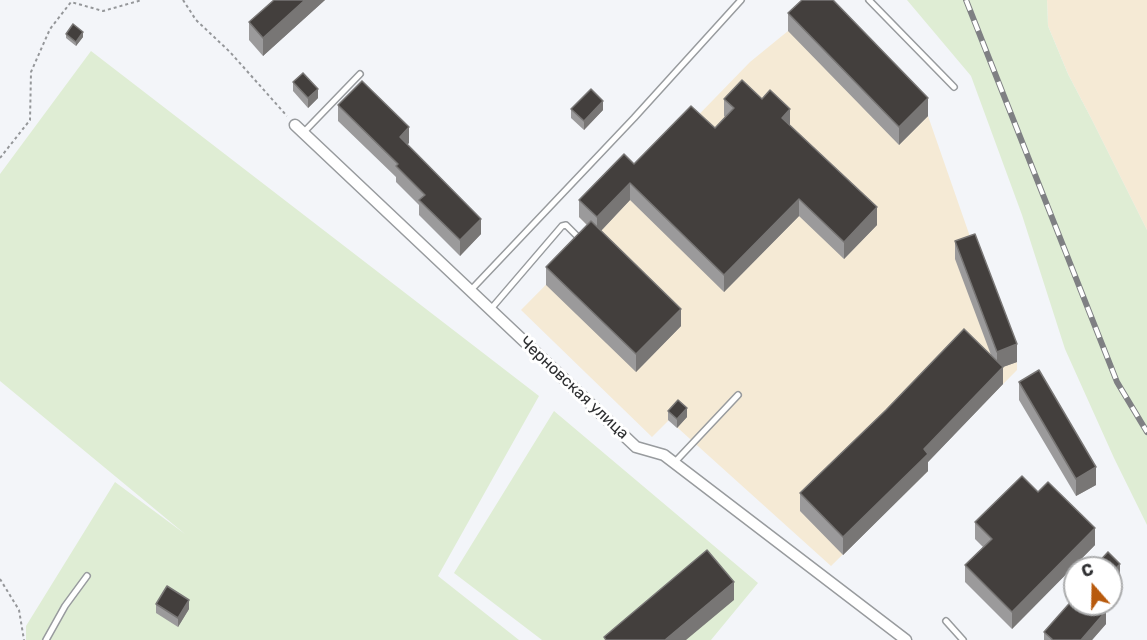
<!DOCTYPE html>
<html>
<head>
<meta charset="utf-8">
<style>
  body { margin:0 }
  #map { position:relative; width:1147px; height:640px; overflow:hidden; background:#f3f5f9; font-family:Rubik,sans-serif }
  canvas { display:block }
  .north { position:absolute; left:1063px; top:556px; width:60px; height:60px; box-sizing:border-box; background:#fff; border:2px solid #abacad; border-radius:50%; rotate:340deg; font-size:16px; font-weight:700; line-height:24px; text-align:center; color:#2e2f31 }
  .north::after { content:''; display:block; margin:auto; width:21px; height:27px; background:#b85a0d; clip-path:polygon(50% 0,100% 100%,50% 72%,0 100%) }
</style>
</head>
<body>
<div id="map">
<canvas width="1147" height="640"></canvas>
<div class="north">С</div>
</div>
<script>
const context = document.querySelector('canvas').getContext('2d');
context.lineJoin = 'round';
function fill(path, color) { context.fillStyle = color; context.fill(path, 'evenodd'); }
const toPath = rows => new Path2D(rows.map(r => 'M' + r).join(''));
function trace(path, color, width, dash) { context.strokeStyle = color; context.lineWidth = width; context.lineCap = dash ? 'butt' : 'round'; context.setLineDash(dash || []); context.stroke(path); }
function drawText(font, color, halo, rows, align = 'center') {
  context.font = font + ' Rubik,sans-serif'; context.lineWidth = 6; context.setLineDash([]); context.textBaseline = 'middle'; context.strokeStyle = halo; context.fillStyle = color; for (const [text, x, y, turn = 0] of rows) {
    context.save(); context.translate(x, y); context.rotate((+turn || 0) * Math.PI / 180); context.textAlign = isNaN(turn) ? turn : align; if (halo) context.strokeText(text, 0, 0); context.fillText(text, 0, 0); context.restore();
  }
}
const industrial = toPath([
  [1047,0,1147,0,1147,230,1091,118,1068,74,1048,26],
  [818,2,928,116,975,251,1017,362,1017,370,923,465,928,471,831,566,669,420,652,437,521,310,596,234,579,217,644,171,750,62,788,31]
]);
const green = toPath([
  [907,0,1047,0,1048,26,1068,74,1091,118,1147,230,1147,525,1114,458,1065,349,1022,215,971,76],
  [91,51,539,396,438,576,519,640,26,640,26,626,115,482,185,534,0,381,0,174],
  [554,411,758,583,711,640,542,640,454,573]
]);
const path = toPath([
  [183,0,196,20,230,52,287,116],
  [0,158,30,120,31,72,50,29,71,2,103,11,142,0],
  [0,579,19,610,24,640]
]);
const lane = toPath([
  [869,0,954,87],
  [303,133,360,74],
  [470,291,634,118,741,0],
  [490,310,562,226,566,225,580,239],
  [674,463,738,395],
  [946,621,963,640],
  [46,640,65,606,87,576]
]);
const street = toPath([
  [295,125,636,447,664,455,906,640]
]);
const rail = toPath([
  [966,0,1117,382,1147,432]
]);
const wall = toPath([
  [274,0,325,0,263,56,249,40,249,22],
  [788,13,928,116,899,145,788,31],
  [66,34,83,37,76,46,66,38],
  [293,82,318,98,308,108,293,91],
  [724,99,790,126,877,225,844,259,799,216,724,292,630,200,601,231,681,326,636,372,546,285,546,267,587,225,579,217,579,200,634,164,715,128,725,117,724,116],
  [338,105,409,143,407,144,481,234,460,256,419,215,419,205,396,182,396,177,338,121],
  [571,109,603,110,584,130,571,118],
  [955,241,1017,362,1003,367,1003,384,928,462,928,471,843,555,800,511,800,493,991,355,955,259],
  [1019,382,1096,485,1076,496,1019,400],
  [668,411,687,417,677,428,668,420],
  [975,522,1095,545,1012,629,965,582,965,565,983,547,975,539],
  [156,604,189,609,178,627,156,613],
  [1106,624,1092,640,1044,640,1044,632]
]);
const shadedWall = toPath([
  [305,0,325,0,263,56,263,38],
  [83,32,83,37,76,46,76,42],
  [318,89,318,98,308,108,308,98],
  [928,98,928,116,899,145,899,127],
  [603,101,603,110,584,130,584,121],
  [790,109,790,127,782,118],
  [409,127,409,143,400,152,400,137],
  [630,183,630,200,597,235,597,217],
  [799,199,799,216,724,292,724,275],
  [877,207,877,225,844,259,844,242],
  [481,219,481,234,460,256,460,240],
  [681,309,681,326,636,372,636,354],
  [1017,344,1017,362,1003,367,1003,384,928,462,928,471,843,555,843,537,997,370,997,352],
  [687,408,687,417,677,428,677,419],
  [1096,467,1096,485,1076,496,1076,479],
  [1095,528,1095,545,1012,629,1012,612],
  [1120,564,1120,576,1111,586,1111,573],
  [734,582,734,600,686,640,665,640],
  [189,600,189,609,178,627,178,618],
  [1106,611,1106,624,1092,640,1081,640]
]);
const building = toPath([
  [274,0,305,0,263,38,249,22,274,0],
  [802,0,833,0,928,98,899,127,788,13,802,0],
  [73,24,83,32,76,42,66,34,73,24],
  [303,73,318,89,308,98,293,82,303,73],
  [742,80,762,99,770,90,790,109,782,118,877,207,844,242,799,199,724,275,630,183,597,217,579,200,624,154,634,164,691,106,715,128,734,108,724,99,742,80],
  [362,81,409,127,400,137,481,219,460,240,419,200,425,195,396,166,398,164,338,105,362,81],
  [591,89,603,101,584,121,571,109,591,89],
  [591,221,681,309,636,354,546,267,591,221],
  [975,234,1017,344,997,352,955,241,975,234],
  [964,329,1003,367,924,449,928,454,843,537,800,493,886,410,964,329],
  [1039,370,1096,467,1076,479,1019,382,1039,370],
  [678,400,687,408,677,419,668,411,678,400],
  [1022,476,1038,492,1048,482,1095,528,1012,612,965,565,992,539,975,522,1022,476],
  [707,550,734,582,665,640,606,640,604,637,707,550],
  [1108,552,1120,564,1111,573,1111,568,1093,568,1108,552],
  [167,586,189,600,178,618,156,604,167,586],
  [1075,597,1075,604,1098,604,1106,611,1081,640,1053,640,1044,632,1075,597]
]);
const streetNames = [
  ["Черновская улица",574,388,43]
];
fill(industrial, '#f5ead5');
fill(green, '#dfedd4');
trace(lane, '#989b9e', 8);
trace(street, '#989b9e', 13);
trace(path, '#95979a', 2, [3, 3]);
trace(lane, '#fff', 5);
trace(street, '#fff', 10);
trace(rail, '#7f8083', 6);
trace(rail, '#fff', 4, [11]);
fill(wall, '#9b9a9b');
fill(shadedWall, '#787675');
fill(building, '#433f3d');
trace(building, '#787675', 1.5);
drawText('16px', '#2e2f31', '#fff', streetNames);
</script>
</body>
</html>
